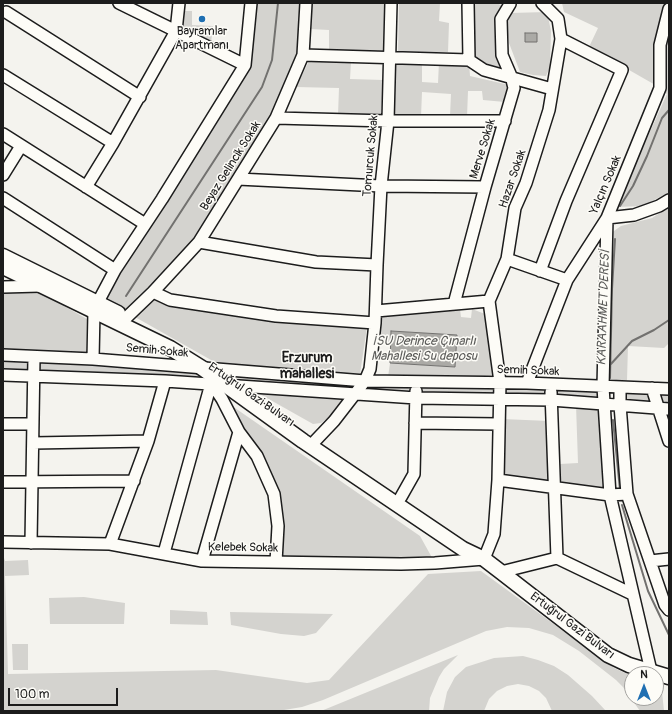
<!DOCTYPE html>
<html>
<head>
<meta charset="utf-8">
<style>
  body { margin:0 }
  #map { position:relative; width:672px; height:714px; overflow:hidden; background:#f4f3ee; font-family:Pangolin,sans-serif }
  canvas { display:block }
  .frame { position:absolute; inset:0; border:4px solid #1c1c1c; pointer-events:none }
  .north { position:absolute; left:624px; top:666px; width:40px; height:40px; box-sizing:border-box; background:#fdfcf7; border:1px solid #a3a29f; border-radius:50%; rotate:0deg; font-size:11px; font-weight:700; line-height:16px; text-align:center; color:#1c1c1c }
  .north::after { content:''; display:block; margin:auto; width:14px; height:18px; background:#1f6fb2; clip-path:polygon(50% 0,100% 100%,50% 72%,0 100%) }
  .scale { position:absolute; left:8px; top:688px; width:110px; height:18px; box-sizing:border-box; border:2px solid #1c1c1c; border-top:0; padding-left:5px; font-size:12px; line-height:14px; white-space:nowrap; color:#1c1c1c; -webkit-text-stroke:3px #fdfcf7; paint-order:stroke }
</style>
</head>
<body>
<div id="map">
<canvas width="672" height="714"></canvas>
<div class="frame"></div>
<div class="north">N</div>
<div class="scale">100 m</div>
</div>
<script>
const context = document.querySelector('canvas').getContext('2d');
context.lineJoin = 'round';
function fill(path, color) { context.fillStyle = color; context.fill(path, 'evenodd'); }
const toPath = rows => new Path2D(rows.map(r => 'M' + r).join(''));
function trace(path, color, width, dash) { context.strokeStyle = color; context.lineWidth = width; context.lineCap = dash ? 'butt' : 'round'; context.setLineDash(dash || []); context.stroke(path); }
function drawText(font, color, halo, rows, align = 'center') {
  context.font = font + ' Pangolin,sans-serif'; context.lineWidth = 3; context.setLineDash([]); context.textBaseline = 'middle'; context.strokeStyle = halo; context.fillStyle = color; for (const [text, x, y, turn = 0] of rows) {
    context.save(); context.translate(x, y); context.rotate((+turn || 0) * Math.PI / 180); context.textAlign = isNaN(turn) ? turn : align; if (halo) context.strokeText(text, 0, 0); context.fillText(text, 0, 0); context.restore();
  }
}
const green = toPath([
  [254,3,303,3,299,55,271,116,195,239,126,313,105,301,130,254,243,76],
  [311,3,386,3,384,54,329,52,329,30,310,29],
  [399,3,440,3,439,21,449,23,448,52,398,52],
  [472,3,496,3,504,6,507,74,477,61,472,49],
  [562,3,669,3,669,192,643,206,616,207,667,94,657,86,589,47,598,28,564,12],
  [183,11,192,11,192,25,213,26,211,43,183,28],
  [547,12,551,31,550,67,546,76,533,75,520,72,509,43,507,27,510,13],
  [309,61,351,62,350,79,383,80,381,116,338,115,339,88,296,87],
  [395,62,422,62,422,82,438,83,439,62,469,62,470,76,509,85,505,102,483,100,482,91,468,91,467,117,450,116,451,94,422,92,421,117,392,117],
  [669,207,669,343,664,348,628,346,627,380,603,381,607,236,621,226,652,218],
  [34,289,87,319,86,354,3,350,3,290],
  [156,296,367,327,360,374,331,376,227,369,135,317],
  [460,309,461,317,471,318,472,309,485,314,497,375,457,378,388,377,390,363,455,367,457,335,392,331,391,343,380,342,381,316],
  [3,359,28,360,28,373,3,372],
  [39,361,193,370,207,381,40,373],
  [231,373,354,381,348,391,245,384],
  [367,383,414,384,413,394,361,391],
  [422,384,498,385,498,397,422,395],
  [503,385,548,386,548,398,503,396],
  [554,387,601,389,600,400,554,398],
  [251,389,344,397,329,417,321,423,313,424],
  [623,391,650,392,653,404,624,403],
  [659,392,669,393,669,405,662,405],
  [222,399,420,536,435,563,276,562,274,494],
  [576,405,600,407,603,488,560,487,560,464,578,463],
  [502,419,549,421,551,485,500,478],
  [3,558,4,558,5,561,28,560,29,575,5,576,8,674,216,670,307,683,329,680,428,574,481,571,614,668,632,676,632,698,656,698,656,681,661,682,664,711,640,711,623,687,616,680,579,651,553,635,529,628,507,627,486,631,323,700,302,707,278,711,3,711],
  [84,597,125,603,124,624,50,624,49,598],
  [170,610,207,612,208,625,170,624],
  [230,612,333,614,316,633,304,636,281,634,231,625],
  [12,644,28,644,28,670,13,670],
  [458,655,444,669,439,677,430,698,429,711,321,711],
  [523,656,538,660,554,666,568,675,592,696,606,711,552,711,546,698,539,691,529,686,518,684,507,686,497,691,489,699,484,711,443,711,447,692,455,677,466,667,494,658]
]);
const water = toPath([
  [525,33,537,33,537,42,525,42,525,33],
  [391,331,457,335,455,367,390,363,391,331]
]);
const stream = toPath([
  [620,206,633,186,647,156,662,118,669,110],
  [126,296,262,87,272,60,278,3],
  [610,365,632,341,654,330,669,320],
  [610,378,612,289,615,239],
  [613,420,620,490],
  [622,505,648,591,669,635]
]);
const minor = toPath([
  [119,3,245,65],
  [468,3,469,60],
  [6,12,140,97],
  [303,55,469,60,484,70,552,89],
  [3,75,113,143],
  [276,118,388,121,505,121],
  [3,134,145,224],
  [3,175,21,146],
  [238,179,381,186,485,187],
  [86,187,113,143,176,31,179,3],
  [3,198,115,270],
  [607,218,603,387,610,495,651,671],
  [607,218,634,215,659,206,669,200],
  [199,242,316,262,377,265],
  [507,259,567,280],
  [540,271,566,201,622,70,561,39],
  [3,287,40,286],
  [153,292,170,300,276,316,375,323],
  [454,304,485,187,514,88,511,76,502,55,501,19,510,4],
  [376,311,489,301],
  [127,317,153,292,199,242,276,118,303,55,306,3],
  [3,355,93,359,365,381,527,383,669,389],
  [93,359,94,311,98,302,115,270,162,199,245,65,251,3],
  [3,375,165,381,416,398,551,400,669,409],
  [527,383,567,280,607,218,660,88,660,45,669,9],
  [212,384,222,399,239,432,257,456,274,494,278,526,276,562],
  [620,387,620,405,627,494,665,605,669,610],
  [652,388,669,441],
  [551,392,557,558,632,594],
  [415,423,499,424],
  [3,424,32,424],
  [315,441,334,421,365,381,370,369,375,323,377,265,381,186,388,121,391,3],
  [33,443,148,441],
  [498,480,610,495,627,494],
  [3,482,134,481],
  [401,497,414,474,416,391],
  [3,542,110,544,202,561,401,564,435,563,484,559,494,534,498,480,500,382,489,301,507,259,515,208,526,183,549,110,561,39,558,19,542,3],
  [31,543,34,357],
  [110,544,148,441,165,381],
  [164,553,212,380],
  [202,561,239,432],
  [650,561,669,559],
  [501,572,557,558]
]);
const major = toPath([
  [3,256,118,313],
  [3,267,170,348,202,368,303,441,463,549,484,559,501,572,608,655,629,665,669,677]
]);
const markers = [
  [202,19,4,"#1f6fb2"]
];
const poiNames = [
  ["Bayramlar",202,32],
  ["Apartmanı",202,46]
];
const streetNames = [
  ["Merve Sokak",483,149,-73],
  ["Tomurcuk Sokak",371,156,-85],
  ["Beyaz Gelincik Sokak",231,166,-58],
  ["Hazar Sokak",513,179,-71],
  ["Yalçın Sokak",606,185,-67],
  ["Semih Sokak",157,351,5],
  ["Semih Sokak",528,371,2],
  ["Ertuğrul Gazi Bulvarı",251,395,35],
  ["Kelebek Sokak",243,548,1],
  ["Ertuğrul Gazi Bulvarı",572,626,37]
];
const waterNames = [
  ["KARAAHMET DERESİ",604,308,-88],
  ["İSU Derince Çınarlı",424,342],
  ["Mahallesi Su deposu",424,357]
];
const quarterNames = [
  ["Erzurum",307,358],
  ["mahallesi",307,374]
];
fill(green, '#d4d3cf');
fill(water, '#abaaa6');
trace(water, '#72716f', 1);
trace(stream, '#72716f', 2);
trace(minor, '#1c1c1c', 14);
trace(major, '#1c1c1c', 17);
trace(minor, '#fdfcf7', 11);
trace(major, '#fdfcf7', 14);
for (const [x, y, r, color] of markers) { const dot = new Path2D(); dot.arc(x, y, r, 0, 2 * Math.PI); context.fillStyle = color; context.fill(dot); trace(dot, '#fdfcf7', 1.5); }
drawText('12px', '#1c1c1c', '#fdfcf7', poiNames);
drawText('12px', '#1c1c1c', '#fdfcf7', streetNames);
drawText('italic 13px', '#5c5c5a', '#fdfcf7', waterNames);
drawText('bold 14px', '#1c1c1c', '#fdfcf7', quarterNames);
</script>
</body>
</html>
